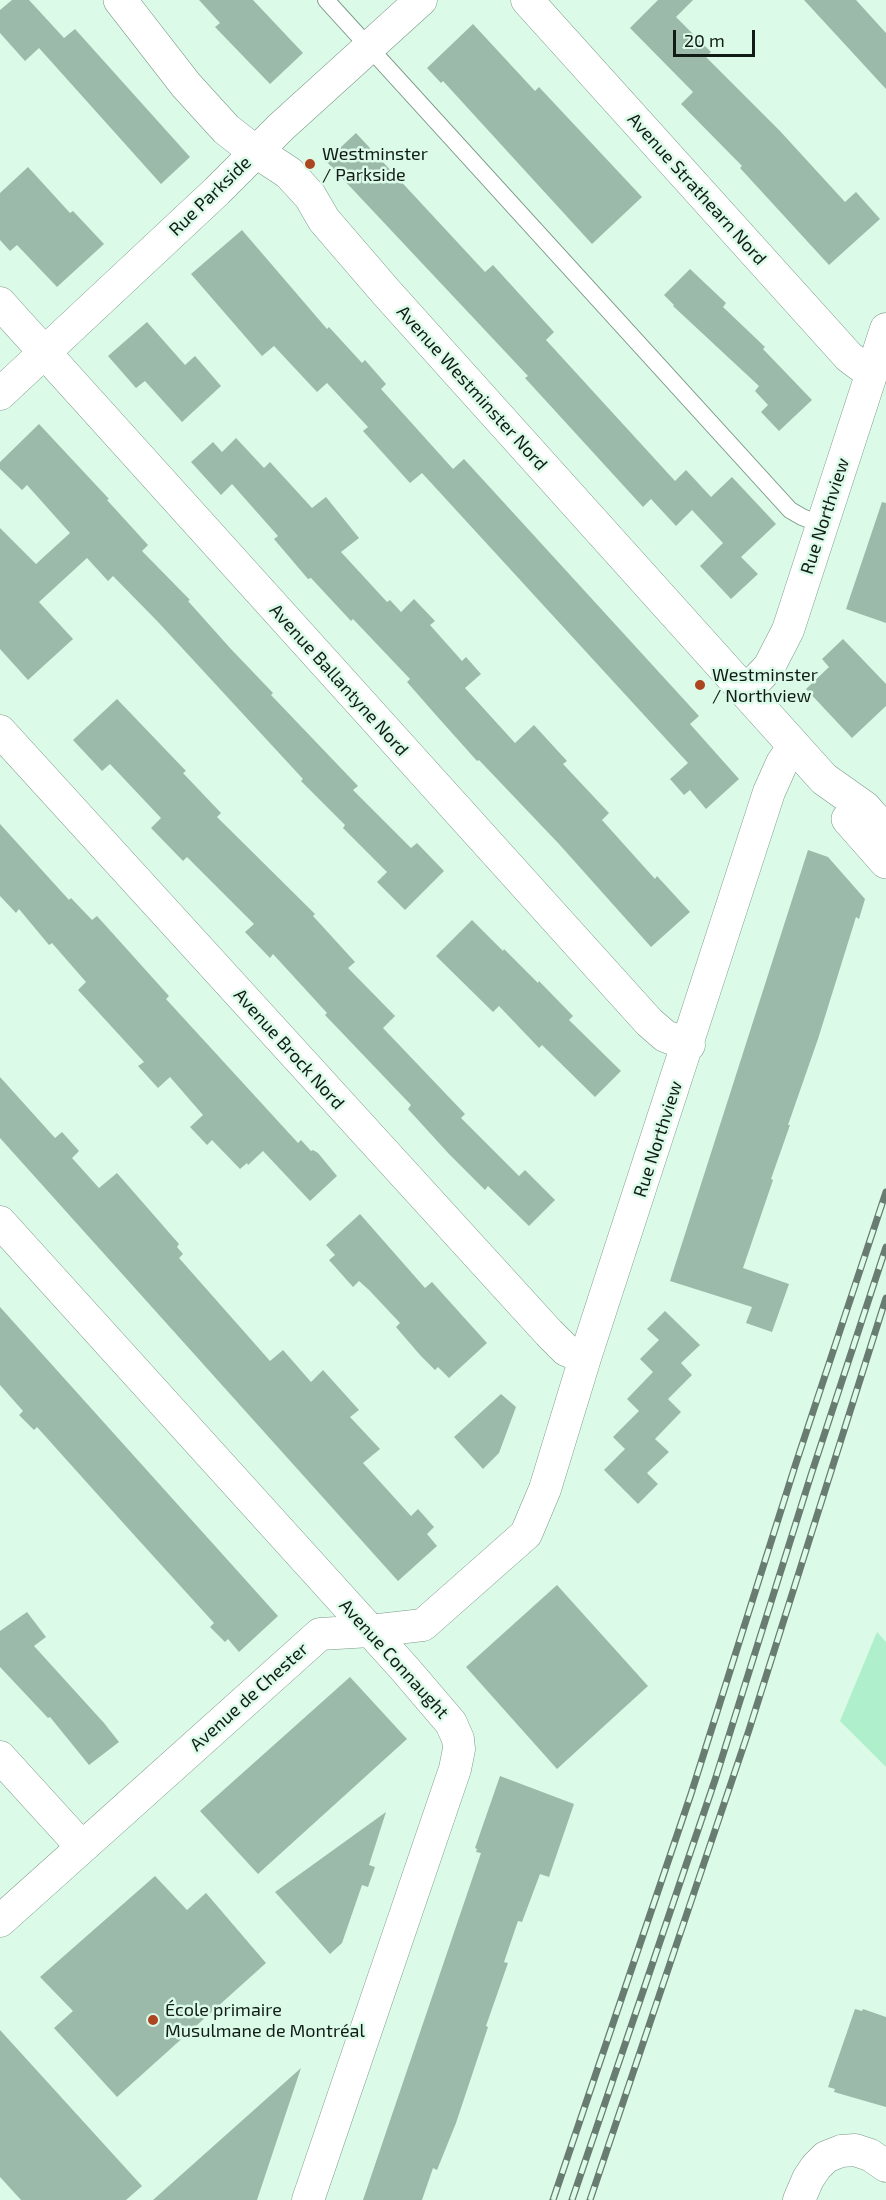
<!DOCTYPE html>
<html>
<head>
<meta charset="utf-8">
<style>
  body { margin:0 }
  #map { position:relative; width:886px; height:2200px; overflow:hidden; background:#dbfae8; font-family:"Exo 2",sans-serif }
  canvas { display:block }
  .scale { position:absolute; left:673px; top:30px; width:82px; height:27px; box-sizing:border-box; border:3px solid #111c16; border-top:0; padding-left:8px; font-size:18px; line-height:21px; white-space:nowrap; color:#111c16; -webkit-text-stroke:4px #dbfae8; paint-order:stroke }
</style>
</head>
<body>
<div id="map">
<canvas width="886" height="2200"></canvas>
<div class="scale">20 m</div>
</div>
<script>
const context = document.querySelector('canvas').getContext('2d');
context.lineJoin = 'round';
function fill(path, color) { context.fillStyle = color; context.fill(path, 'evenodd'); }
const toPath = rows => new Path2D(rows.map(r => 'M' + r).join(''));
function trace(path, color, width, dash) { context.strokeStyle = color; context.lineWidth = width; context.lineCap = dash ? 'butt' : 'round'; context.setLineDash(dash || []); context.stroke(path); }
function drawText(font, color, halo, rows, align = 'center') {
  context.font = font + ' "Exo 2",sans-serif'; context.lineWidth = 5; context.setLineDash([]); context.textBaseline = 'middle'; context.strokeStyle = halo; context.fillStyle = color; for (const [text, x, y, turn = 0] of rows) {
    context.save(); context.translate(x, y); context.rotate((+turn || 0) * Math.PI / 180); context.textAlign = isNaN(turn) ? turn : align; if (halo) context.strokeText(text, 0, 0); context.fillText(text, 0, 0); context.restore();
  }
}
const green = toPath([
  [877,1632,886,1642,886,1767,840,1721]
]);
const building = toPath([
  [12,0,29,0,64,38,75,29,190,157,161,184,39,48,25,61,0,33,0,10],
  [199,0,253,0,303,53,270,84,215,27,220,23],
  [658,0,693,0,676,17,711,52,706,57,780,131,845,202,856,192,880,219,829,265,740,168,742,166,681,104,693,92,630,28],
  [804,0,856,0,886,33,886,89],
  [473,24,535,91,539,87,642,197,592,244,443,81,441,83,427,68],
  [356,133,485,272,493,265,554,332,546,340,675,481,686,470,711,497,732,477,776,524,741,557,758,574,731,599,700,566,723,543,692,510,676,526,651,499,643,507,525,378,528,376,326,161],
  [28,167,70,213,73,211,104,244,57,287,17,245,10,251,0,240,0,193],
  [242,230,327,329,329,327,362,363,365,360,386,384,381,389,453,469,464,459,699,716,690,724,739,779,706,809,690,790,684,795,670,779,688,763,422,473,410,483,363,431,368,427,327,383,317,392,274,346,262,356,191,274],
  [690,269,726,303,723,307,765,347,763,349,812,400,779,431,761,412,768,405,755,391,759,386,673,306,674,305,664,295],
  [147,322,185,365,195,356,221,386,182,422,145,381,136,388,108,356],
  [39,424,109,499,107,500,148,545,142,551,190,600,188,601,230,648,273,693,271,695,358,786,353,790,411,848,417,843,444,871,405,910,377,882,387,872,343,828,345,825,301,781,303,779,159,623,113,576,108,581,87,558,39,602,73,639,28,680,0,649,0,528,36,564,70,533,27,485,22,490,0,469,0,462],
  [236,438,264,468,270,462,312,508,326,497,359,538,341,552,387,602,390,600,401,612,414,599,435,621,430,625,462,661,466,657,481,674,465,688,515,743,534,725,567,761,563,764,609,813,602,820,655,879,657,876,690,912,651,947,559,844,479,760,477,761,435,714,407,682,410,679,353,619,351,621,311,578,308,579,274,539,278,536,232,484,221,495,191,462,213,442,222,452],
  [882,502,886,503,886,623,846,609],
  [843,639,886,684,886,706,852,738,806,689,829,667,822,659],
  [117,699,186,771,183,773,221,813,217,817,315,914,313,916,355,962,348,968,395,1016,383,1028,465,1114,461,1118,519,1176,525,1170,555,1200,529,1226,488,1186,485,1190,449,1154,408,1109,411,1105,325,1015,327,1013,273,954,270,958,245,932,254,924,187,857,183,861,151,828,161,818,110,764,102,771,73,740],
  [0,824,69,900,71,898,92,920,97,916,169,996,166,999,298,1143,301,1140,311,1151,313,1150,318,1153,337,1176,310,1201,263,1151,248,1165,247,1163,240,1169,212,1140,207,1145,190,1127,203,1115,170,1077,158,1088,138,1066,144,1062,78,990,86,982,52,943,49,945,19,909,16,913,0,896],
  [808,850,828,857,865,899,859,919,856,917,818,1039,788,1125,790,1125,771,1179,773,1180,743,1268,789,1284,772,1332,746,1323,752,1307,670,1281],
  [472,920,503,951,504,949,538,983,539,981,573,1016,569,1020,621,1071,595,1097,542,1045,539,1048,499,1006,493,1012,436,956],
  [0,1077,55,1138,62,1132,79,1151,72,1158,99,1188,117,1173,179,1244,177,1247,183,1254,179,1258,270,1361,283,1350,311,1382,323,1370,359,1410,350,1417,380,1449,363,1463,411,1516,418,1509,434,1527,427,1534,437,1546,398,1581,0,1138],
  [360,1214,425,1288,432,1282,487,1343,449,1378,438,1367,435,1370,420,1355,396,1327,400,1323,369,1290,359,1281,353,1287,329,1260,335,1255,326,1245],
  [0,1307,278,1616,239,1652,228,1639,225,1642,210,1627,214,1623,125,1525,37,1427,34,1430,19,1415,23,1411,0,1385],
  [665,1311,700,1345,681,1363,692,1375,668,1399,681,1412,655,1439,669,1452,647,1473,658,1484,638,1504,604,1470,625,1449,613,1437,639,1411,627,1399,653,1372,640,1359,659,1340,647,1329],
  [501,1394,516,1407,499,1453,483,1469,454,1437],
  [557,1585,648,1686,557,1769,466,1667],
  [27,1612,46,1637,34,1646,104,1723,119,1742,89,1765,50,1717,48,1718,0,1667,0,1631],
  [350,1677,407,1739,258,1874,200,1811],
  [500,1776,574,1804,549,1877,540,1874,522,1922,518,1921,504,1962,508,1963,486,2026,488,2027,456,2123,437,2170,433,2168,422,2200,363,2200,481,1853,476,1852,477,1849,475,1848],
  [386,1812,369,1865,375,1867,368,1887,362,1885,342,1943,330,1954,275,1892],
  [155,1876,187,1910,206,1893,266,1963,117,2097,54,2028,73,2011,40,1977],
  [855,2009,862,2011,863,2009,886,2017,886,2107,834,2092,835,2089,828,2087],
  [0,2030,142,2186,126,2200,21,2200,0,2177],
  [301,2068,257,2200,153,2200]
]);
const service = toPath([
  [326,0,790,510,802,517,822,525]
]);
const minor = toPath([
  [527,0,849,357,861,366,873,370],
  [0,303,649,1022,665,1036,689,1045],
  [0,394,217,191,281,127,421,0],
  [745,692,769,667,788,630,886,329],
  [0,731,549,1333,566,1350,585,1358],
  [0,1222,404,1668,451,1723,458,1739,459,1749,455,1769,308,2200],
  [0,1757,82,1847],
  [0,1921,320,1634,370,1631,423,1625,526,1534,545,1489,585,1358,769,792,782,763,794,746],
  [799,2200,808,2179,816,2167,826,2157,841,2151,855,2150,870,2155,886,2166]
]);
const tertiary = toPath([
  [120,0,186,85,226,129,245,144,289,173,310,196,324,220,386,292,824,779,865,808,886,832],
  [848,819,886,862]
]);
const rail = toPath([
  [553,2200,691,1794,796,1463,886,1192],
  [572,2200,715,1780,811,1475,886,1247],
  [590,2200,749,1730,886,1298]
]);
const markers = [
  [310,164,6,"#ac4520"],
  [700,685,6,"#ac4520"],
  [153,2020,6,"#ac4520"]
];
const poiNames = [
  ["Westminster",322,154],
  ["/ Parkside",322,175],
  ["Westminster",712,675],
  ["/ Northview",712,696],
  ["École primaire",165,2010],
  ["Musulmane de Montréal",165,2031]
];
const streetNames = [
  ["Avenue Strathearn Nord",697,189,48],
  ["Rue Parkside",210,196,-44],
  ["Avenue Westminster Nord",472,388,48],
  ["Rue Northview",825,516,-72],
  ["Avenue Ballantyne Nord",339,680,48],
  ["Avenue Brock Nord",289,1049,48],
  ["Rue Northview",658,1139,-72],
  ["Avenue Connaught",394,1659,48],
  ["Avenue de Chester",249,1697,-42]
];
fill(green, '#afefcc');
fill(building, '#9cbaa9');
trace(service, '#7c9888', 18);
trace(minor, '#7c9888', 33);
trace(tertiary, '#7c9888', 34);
trace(service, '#fff', 16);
trace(minor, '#fff', 32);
trace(tertiary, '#fff', 33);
trace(rail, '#697c71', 7);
trace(rail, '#dbfae8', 4.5, [14]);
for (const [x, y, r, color] of markers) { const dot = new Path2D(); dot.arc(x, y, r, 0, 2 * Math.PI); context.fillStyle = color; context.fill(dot); trace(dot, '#dbfae8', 2); }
drawText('18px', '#111c16', '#dbfae8', poiNames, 'left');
drawText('18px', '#111c16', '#dbfae8', streetNames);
</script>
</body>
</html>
